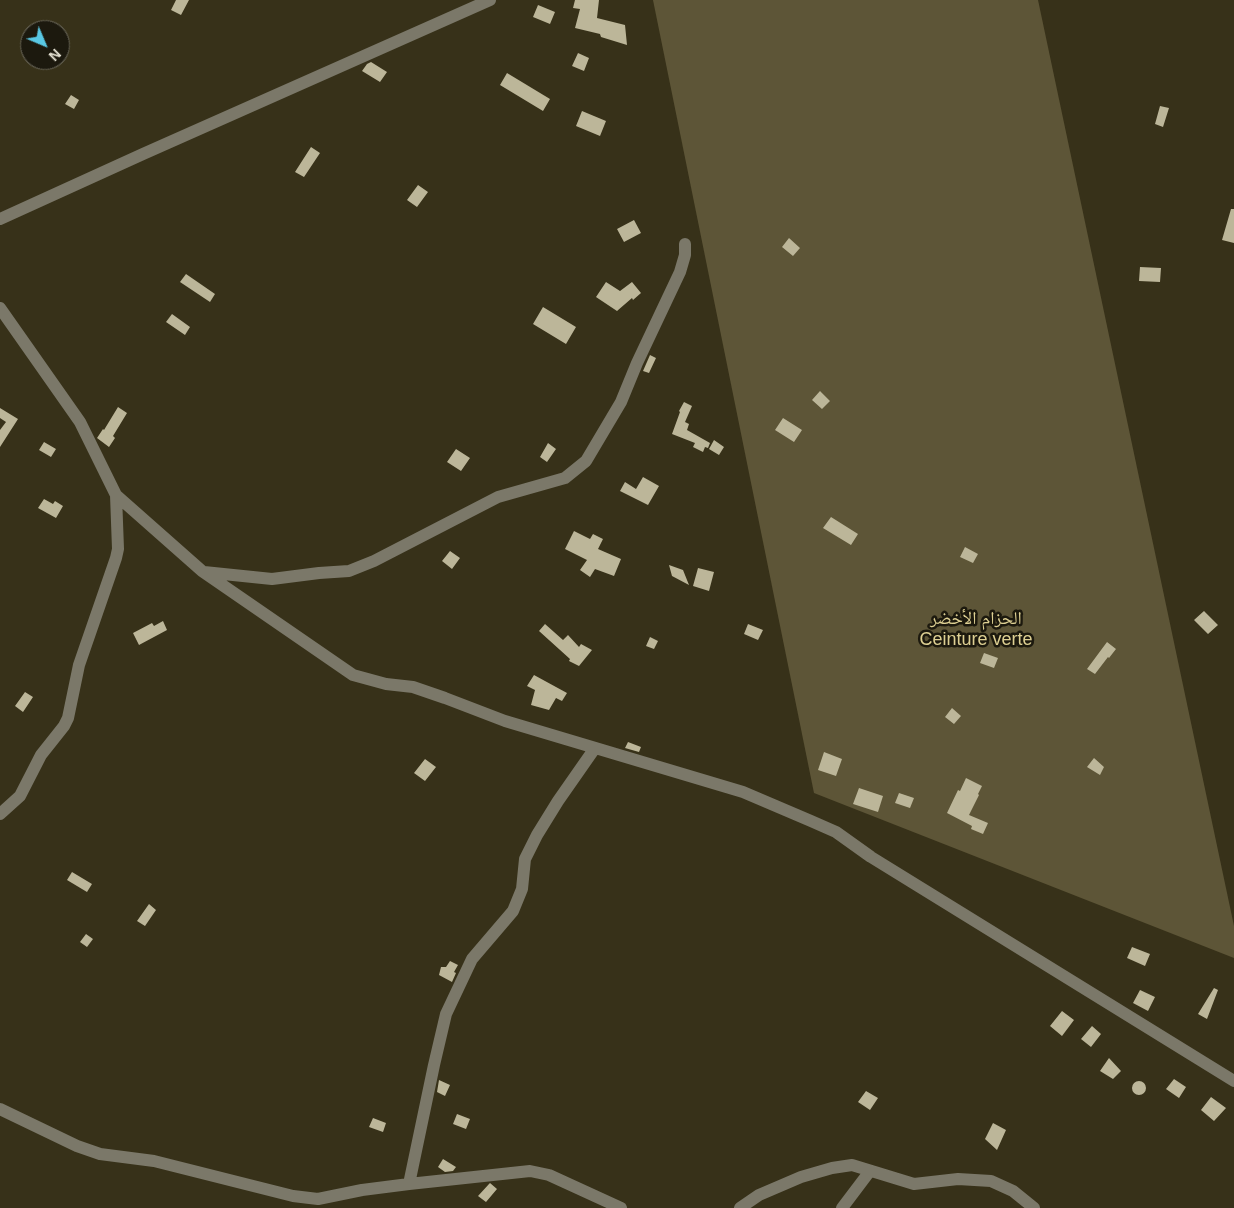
<!DOCTYPE html>
<html>
<head>
<meta charset="utf-8">
<style>
  body { margin:0 }
  #map { position:relative; width:1234px; height:1208px; overflow:hidden; background:#373119; font-family:Helvetica,sans-serif }
  canvas { display:block }
  .north { position:absolute; left:20px; top:20px; width:50px; height:50px; box-sizing:border-box; background:#1c190e; border:1px solid #6d6a5d; border-radius:50%; rotate:135deg; font-size:14px; font-weight:700; line-height:20px; text-align:center; color:#e6e3d4 }
  .north::after { content:''; display:block; margin:auto; width:18px; height:22px; background:#59c8e4; clip-path:polygon(50% 0,100% 100%,50% 72%,0 100%) }
</style>
</head>
<body>
<div id="map">
<canvas width="1234" height="1208"></canvas>
<div class="north">N</div>
</div>
<script>
const context = document.querySelector('canvas').getContext('2d');
context.lineJoin = 'round';
function fill(path, color) { context.fillStyle = color; context.fill(path, 'evenodd'); }
const toPath = rows => new Path2D(rows.map(r => 'M' + r).join(''));
function trace(path, color, width, dash) { context.strokeStyle = color; context.lineWidth = width; context.lineCap = dash ? 'butt' : 'round'; context.setLineDash(dash || []); context.stroke(path); }
function drawText(font, color, halo, rows, align = 'center') {
  context.font = font + ' Helvetica,"Noto Naskh Arabic",sans-serif'; context.lineWidth = 5; context.setLineDash([]); context.textBaseline = 'middle'; context.strokeStyle = halo; context.fillStyle = color; for (const [text, x, y, turn = 0] of rows) {
    context.save(); context.translate(x, y); context.rotate((+turn || 0) * Math.PI / 180); context.textAlign = isNaN(turn) ? turn : align; if (halo) context.strokeText(text, 0, 0); context.fillText(text, 0, 0); context.restore();
  }
}
const green = toPath([
  [653,0,1038,0,1234,926,1234,958,814,793]
]);
const building = toPath([
  [176,0,189,0,181,15,171,10],
  [575,0,599,0,597,18,625,25,627,45,601,37,600,34,575,28,580,9,573,8],
  [538,5,555,12,550,24,533,17],
  [578,53,589,58,584,71,572,66],
  [371,62,387,72,380,82,362,71,367,64],
  [507,73,550,99,543,111,500,85],
  [71,95,79,100,74,109,65,104],
  [1160,106,1169,108,1163,127,1155,124],
  [582,111,606,121,600,136,576,126],
  [311,147,320,153,304,177,295,172],
  [418,185,428,192,417,207,407,200],
  [1231,209,1234,209,1234,243,1222,240],
  [634,220,641,233,624,242,617,229],
  [789,238,800,248,793,256,782,247],
  [1140,267,1161,268,1160,282,1139,281],
  [186,274,215,294,210,302,180,282],
  [606,282,620,291,632,282,641,293,633,300,632,298,617,311,596,297],
  [543,307,576,327,566,344,533,324],
  [172,314,190,327,185,335,166,322],
  [650,355,656,358,649,373,643,371],
  [820,391,830,401,822,409,812,400],
  [684,402,692,406,685,422,689,424,687,430,710,443,708,448,705,447,703,452,693,447,695,443,672,434,680,412,679,411],
  [118,407,127,413,113,436,115,438,109,447,97,438,103,429,104,430],
  [0,408,18,419,0,447,0,430,6,422,0,418],
  [783,418,802,430,794,442,775,430],
  [714,440,724,447,719,455,709,449],
  [44,442,56,449,51,457,39,450],
  [548,443,556,449,547,462,540,457],
  [456,449,470,458,461,471,447,462],
  [643,477,659,486,648,505,620,491,625,482,636,489],
  [44,499,53,504,55,501,63,506,56,518,38,508],
  [831,517,858,534,851,545,823,528],
  [574,531,590,539,593,534,603,539,598,549,621,559,614,576,595,569,590,577,580,570,587,560,565,549],
  [965,547,978,554,973,563,960,557],
  [450,551,460,558,452,569,442,561],
  [669,565,683,570,689,585,672,576],
  [698,568,714,572,709,591,693,586],
  [1204,611,1218,625,1208,634,1194,620],
  [163,621,167,630,139,645,133,633,152,623,154,626],
  [545,624,563,640,568,635,579,647,581,644,592,650,579,666,569,661,570,659,539,631],
  [748,624,763,630,758,640,744,634],
  [650,637,658,641,654,649,646,646],
  [1107,642,1116,649,1109,658,1108,657,1095,674,1087,669],
  [984,653,998,658,994,668,980,663],
  [534,675,567,693,562,701,556,698,549,710,531,705,535,690,527,686],
  [25,692,33,697,23,712,15,706],
  [952,708,961,716,954,724,945,717],
  [628,742,641,747,639,752,625,748],
  [824,752,842,759,836,776,818,770],
  [1094,758,1104,767,1100,775,1087,767],
  [425,759,436,767,425,781,414,773],
  [966,778,982,786,978,794,979,795,969,815,988,823,983,834,971,829,972,826,947,813,958,790,960,791],
  [859,788,883,796,878,812,853,804],
  [899,793,914,798,910,808,895,803],
  [72,872,92,884,87,892,67,880],
  [149,904,156,910,145,926,137,921],
  [86,934,93,939,87,947,80,942],
  [1132,947,1150,954,1145,966,1127,958],
  [450,961,458,965,454,972,456,973,452,982,439,975,441,967,446,967],
  [1214,988,1218,990,1207,1019,1198,1014],
  [1140,990,1155,997,1148,1011,1133,1003],
  [1062,1011,1074,1020,1062,1036,1050,1026],
  [1092,1026,1101,1034,1091,1047,1081,1039],
  [1109,1058,1121,1071,1113,1079,1100,1071],
  [1174,1079,1186,1087,1179,1098,1166,1089],
  [439,1080,450,1085,445,1096,437,1092],
  '1132 1088a7 7 0 1 1 14 0a7 7 0 1 1-14 0Z',
  [866,1091,878,1098,870,1110,858,1102],
  [1211,1097,1226,1108,1214,1121,1201,1110],
  [457,1114,470,1119,466,1129,453,1124],
  [373,1118,386,1123,383,1132,369,1127],
  [993,1123,1006,1130,997,1150,985,1139],
  [443,1159,456,1167,453,1171,445,1172,438,1167],
  [490,1183,497,1189,486,1202,478,1196,489,1184]
]);
const minor = toPath([
  [0,219,143,154,490,0],
  [0,308,80,422,116,495,202,571,353,675,386,684,413,687,445,698,505,721,743,792,811,821,836,832,871,857,1234,1081],
  [204,572,272,579,319,573,349,571,374,561,498,497,565,478,586,461,621,402,637,363,680,272,685,255,685,244],
  [0,814,20,796,41,755,64,726,68,718,79,665,116,558,118,549,116,495],
  [0,1109,77,1146,100,1154,154,1161,293,1196,318,1199,362,1190,409,1184,530,1171,549,1175,621,1208],
  [409,1184,434,1065,446,1014,472,959,513,911,522,889,525,859,537,835,558,801,595,748],
  [740,1208,759,1195,801,1177,832,1168,852,1165,914,1184,958,1179,991,1181,1013,1191,1034,1208],
  [842,1208,870,1171]
]);
const parkNames = [
  ["الحزام الأخضر",976,619],
  ["Ceinture verte",976,640]
];
fill(green, '#5d5537');
fill(building, '#bcb699');
trace(minor, '#7b7869', 12);
drawText('18px', '#ded093', '#1c190e', parkNames);
</script>
</body>
</html>
